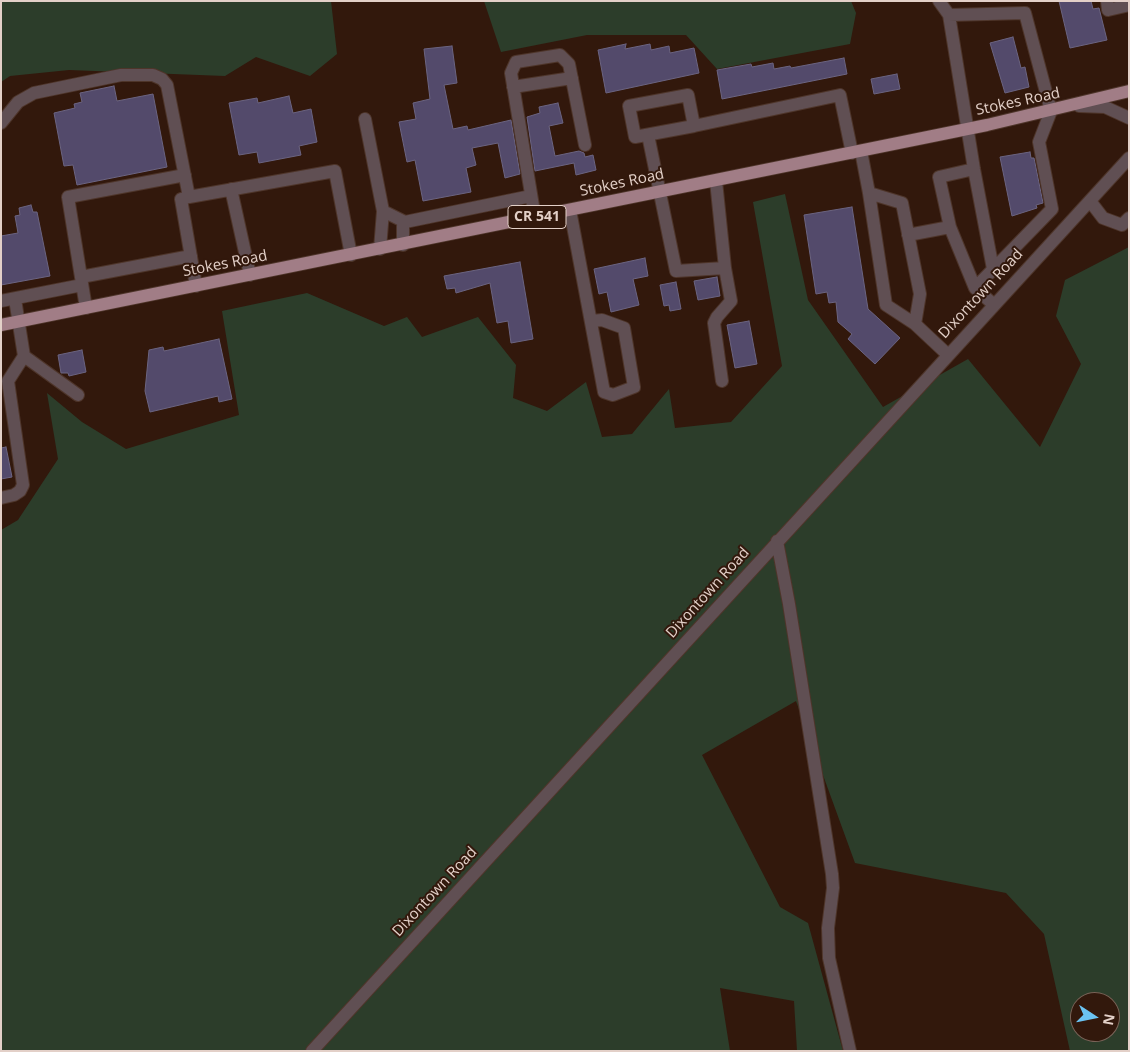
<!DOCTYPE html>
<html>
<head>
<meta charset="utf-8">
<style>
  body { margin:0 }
  #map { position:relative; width:1130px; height:1052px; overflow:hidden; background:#32180c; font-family:"Open Sans",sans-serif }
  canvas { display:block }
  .frame { position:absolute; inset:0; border:2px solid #e3d0c8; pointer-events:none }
  .north { position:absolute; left:1070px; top:992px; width:50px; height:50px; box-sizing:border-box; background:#32180c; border:1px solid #796257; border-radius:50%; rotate:101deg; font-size:14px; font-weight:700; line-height:20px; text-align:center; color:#e3d0c8 }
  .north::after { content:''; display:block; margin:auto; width:18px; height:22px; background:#6bc3f2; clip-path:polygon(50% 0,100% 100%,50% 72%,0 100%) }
</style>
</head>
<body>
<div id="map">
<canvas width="1130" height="1052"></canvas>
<div class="frame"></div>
<div class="north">N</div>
</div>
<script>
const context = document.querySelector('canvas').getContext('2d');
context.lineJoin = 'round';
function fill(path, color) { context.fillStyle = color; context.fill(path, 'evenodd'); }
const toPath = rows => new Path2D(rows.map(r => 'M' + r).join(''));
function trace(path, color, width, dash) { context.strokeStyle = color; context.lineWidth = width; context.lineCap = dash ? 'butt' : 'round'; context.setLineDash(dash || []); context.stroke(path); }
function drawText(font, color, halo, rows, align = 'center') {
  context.font = font + ' "Open Sans",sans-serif'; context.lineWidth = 4; context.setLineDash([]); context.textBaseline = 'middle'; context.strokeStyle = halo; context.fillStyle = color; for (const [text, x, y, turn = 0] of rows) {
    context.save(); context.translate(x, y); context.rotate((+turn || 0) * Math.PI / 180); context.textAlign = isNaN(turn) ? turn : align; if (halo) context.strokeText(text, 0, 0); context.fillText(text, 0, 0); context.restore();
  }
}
const green = toPath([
  [1,1,331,1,337,54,310,76,256,57,225,76,69,70,10,76,1,82],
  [484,1,851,1,856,13,850,44,717,69,686,35,587,35,501,52],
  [785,194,808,300,883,407,968,359,1040,447,1081,364,1056,316,1065,280,1129,247,1129,1051,1070,1051,1044,934,1006,893,855,863,796,701,702,755,780,907,808,923,843,1051,797,1051,794,1001,720,988,730,1051,1,1051,1,530,18,520,58,459,47,393,82,422,126,449,239,415,222,311,307,293,384,326,407,317,422,337,478,317,516,365,513,398,547,411,586,382,602,437,632,434,669,389,675,428,731,422,782,366,753,202],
  [1080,1002,1110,1002,1110,1032,1080,1032]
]);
const building = toPath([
  [1059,1,1091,1,1093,9,1099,8,1107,40,1070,48,1059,1],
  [1013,37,1021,68,1025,67,1029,87,1005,93,990,43,1013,37],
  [626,44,625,49,650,44,651,50,669,46,670,53,694,48,699,73,606,93,598,50,626,44],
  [452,46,457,83,444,85,453,129,467,126,468,130,511,120,520,174,505,178,498,143,472,148,476,165,466,168,471,192,423,201,415,160,407,162,399,122,416,119,413,103,430,99,424,49,452,46],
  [844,58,847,74,722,99,717,70,751,64,752,67,773,63,774,69,790,66,791,68,844,58],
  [897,74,900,89,874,94,871,79,897,74],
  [114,86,117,101,153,94,167,167,77,185,73,165,64,166,54,113,75,108,74,104,82,102,80,93,114,86],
  [289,96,293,113,311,109,317,142,299,146,301,155,259,163,257,152,239,155,229,103,257,98,258,103,289,96],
  [558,103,563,123,549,126,555,156,579,151,584,153,585,157,593,155,596,170,576,175,574,163,535,171,527,117,540,113,539,107,558,103],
  [1030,152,1031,158,1034,158,1043,203,1036,205,1037,208,1012,216,1000,157,1030,152],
  [31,205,33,212,37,212,50,276,1,285,1,236,18,233,15,216,20,215,19,208,31,205],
  [852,207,868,309,900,338,875,364,848,339,852,334,838,322,836,302,829,303,827,292,816,294,804,215,852,207],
  [645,258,648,276,633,279,639,305,611,312,607,292,599,294,594,269,645,258],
  [520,262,533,339,511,343,508,321,497,323,490,283,456,293,455,288,447,289,444,276,520,262],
  [717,277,720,296,698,300,694,281,717,277],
  [676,282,681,309,670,311,669,305,664,306,660,285,676,282],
  [749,321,757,364,735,368,727,325,749,321],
  [219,339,232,399,219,402,218,396,150,412,145,391,149,350,163,347,164,351,219,339],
  [82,350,86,372,69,376,68,373,61,373,58,355,82,350],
  [6,447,12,477,1,479,1,448,6,447]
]);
const minor = toPath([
  [939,1,949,15,1025,13,1051,111,1039,142,1052,209,975,288,993,304],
  [1107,1,1108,10,1129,5],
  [949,15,974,169,993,269],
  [513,87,572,78],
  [1079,106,1105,107,1129,118],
  [365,119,383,211,380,249],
  [1,123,18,102,34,93,121,75,153,75,162,79,167,85,189,197],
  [694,126,688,95,629,106,635,137,694,126,840,95,852,153],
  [648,135,676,271,725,268,716,181],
  [861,151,869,193,902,203,920,294,915,324,947,354],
  [231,189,250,275],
  [869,193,886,305,915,324],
  [1090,201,1103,218,1122,225,1129,218],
  [570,210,604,392,613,395,634,387,624,328,602,320,592,321],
  [383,211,405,222,531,196],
  [535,218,511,73,516,62,560,55,569,64,585,145],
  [950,227,975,288],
  [908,235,950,227,939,177,974,169],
  [403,245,403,226,405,222],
  [81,277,191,256],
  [196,286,181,199,189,197,335,171,351,255],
  [1,301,82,285],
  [86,308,68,197,185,175],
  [24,356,78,395],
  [722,381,714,323,717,317,731,301,725,268],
  [1,498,14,495,20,491,23,485,8,381,24,356,15,299],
  [777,541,789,604,832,874,833,888,828,928,829,958,850,1051],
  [312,1051,1129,158]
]);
const major = toPath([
  [1,325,987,125,1129,91]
]);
const shields = [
  [537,217,58]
];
const shieldNames = [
  ["CR 541",537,217]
];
const streetNames = [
  ["Stokes Road",1018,102,-12],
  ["Stokes Road",622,183,-12],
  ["Stokes Road",225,264,-11],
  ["Dixontown Road",981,294,-47],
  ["Dixontown Road",708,593,-48],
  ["Dixontown Road",435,892,-47]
];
fill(green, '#2c3d2a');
fill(building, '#534a6b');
trace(building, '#6b6481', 1);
trace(minor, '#4e352a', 14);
trace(major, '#4e352a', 14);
trace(minor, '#604f53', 12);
trace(major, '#a17d86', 12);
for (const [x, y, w] of shields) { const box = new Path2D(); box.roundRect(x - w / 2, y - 11.5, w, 23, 4); context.fillStyle = '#32180c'; context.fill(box); trace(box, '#e3d0c8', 1); }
drawText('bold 14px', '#e3d0c8', null, shieldNames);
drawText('15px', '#e3d0c8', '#32180c', streetNames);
</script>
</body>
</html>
